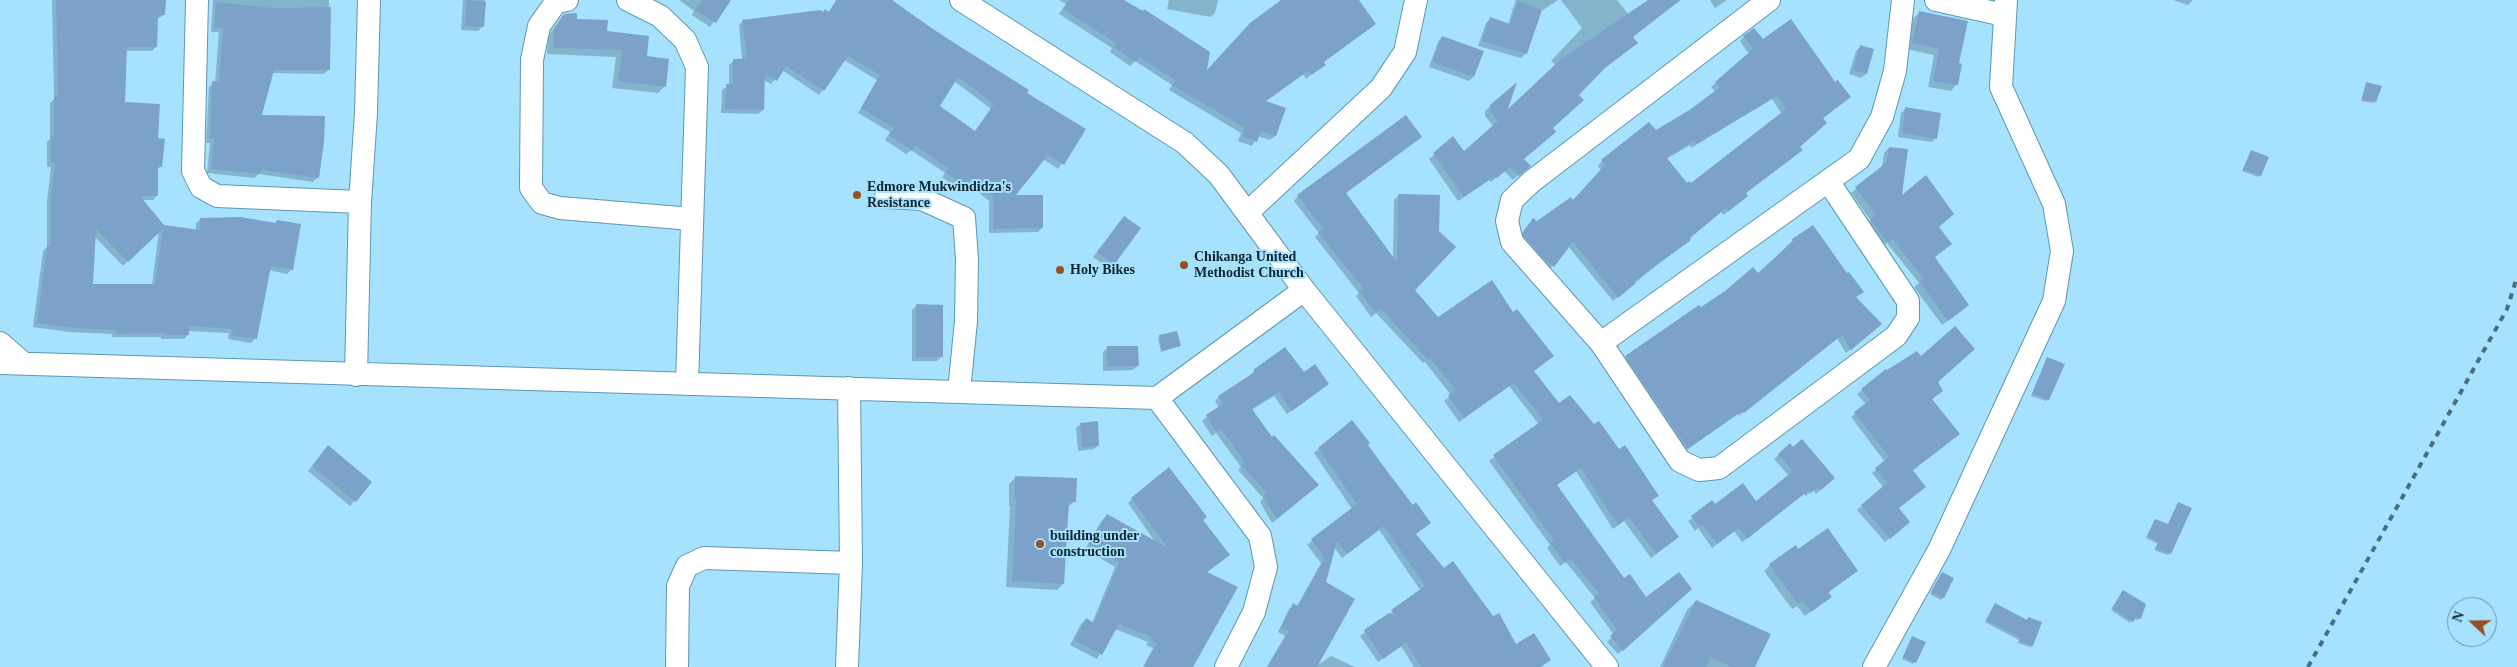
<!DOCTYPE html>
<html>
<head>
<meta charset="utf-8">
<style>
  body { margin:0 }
  #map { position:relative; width:2517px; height:667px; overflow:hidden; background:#a6e1fe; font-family:"Times New Roman",serif }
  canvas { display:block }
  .north { position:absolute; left:2447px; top:597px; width:50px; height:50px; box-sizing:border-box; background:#a6e1fe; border:1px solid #6996ac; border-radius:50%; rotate:291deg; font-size:14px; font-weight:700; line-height:20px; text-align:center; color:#0e2631 }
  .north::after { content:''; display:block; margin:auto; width:18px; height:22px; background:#955124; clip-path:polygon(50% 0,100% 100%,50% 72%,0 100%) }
</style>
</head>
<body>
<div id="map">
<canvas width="2517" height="667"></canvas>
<div class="north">N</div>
</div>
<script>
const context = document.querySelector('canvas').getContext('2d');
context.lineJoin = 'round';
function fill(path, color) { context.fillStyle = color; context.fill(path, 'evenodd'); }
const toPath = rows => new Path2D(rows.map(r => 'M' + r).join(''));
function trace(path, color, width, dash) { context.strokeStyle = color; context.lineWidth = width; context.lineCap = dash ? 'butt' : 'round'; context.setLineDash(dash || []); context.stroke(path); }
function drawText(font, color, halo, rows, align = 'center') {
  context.font = font + ' "Times New Roman",serif'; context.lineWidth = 4; context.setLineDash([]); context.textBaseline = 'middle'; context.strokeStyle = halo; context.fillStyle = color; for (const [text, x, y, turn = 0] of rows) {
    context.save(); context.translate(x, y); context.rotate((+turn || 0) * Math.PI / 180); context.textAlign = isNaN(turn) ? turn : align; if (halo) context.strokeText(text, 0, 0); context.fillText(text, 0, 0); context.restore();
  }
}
const shadow = toPath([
  [52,0,164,0,164,15,157,19,156,47,152,51,125,51,124,103,157,140,160,167,157,170,157,195,153,200,142,200,163,226,196,231,196,223,201,219,274,224,277,221,292,269,287,274,269,270,255,339,251,343,228,339,229,333,188,331,188,335,184,339,161,339,161,337,112,337,112,334,69,332,33,327,43,251,47,247,47,202,51,167,47,167,47,142,50,139,50,103,54,99],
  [159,230,152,285,92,285,95,237,123,266],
  [213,0,329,0,329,69,324,74,272,73,260,117,318,177,313,182,259,174,254,178,207,173,210,143,206,143,209,87,215,83,219,32,211,32],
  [463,0,485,0,483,26,478,31,461,30],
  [679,0,730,0,710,27,692,15,694,11],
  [836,0,889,0,1027,91,1025,94,1085,129,1058,169,1043,159,1014,196,1042,228,1038,232,989,233,989,201,967,183,961,190,942,177,945,173,911,150,906,154,885,140,890,132,858,113,877,80,844,60,819,95,782,70,771,84,764,80,763,110,758,114,721,113,722,90,729,85,729,65,734,60,742,60,739,25,743,21,828,13],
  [954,81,991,109,975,132,938,106],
  [1059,0,1121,0,1205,73,1283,0,1357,0,1323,63,1324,65,1306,79,1303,74,1265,102,1284,108,1275,136,1270,140,1258,136,1252,146,1238,141,1241,133,1169,90,1172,85,1135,61,1130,66,1110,52,1112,48,1059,14,1066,4],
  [1169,0,1218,0,1215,13,1211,17,1167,9],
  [1516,0,1558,0,1540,12,1526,53,1521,58,1478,46,1486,23,1491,18,1508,24],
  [1561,0,1617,0,1629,15,1651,0,1681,0,1632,37,1631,47,1599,72,1578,95,1523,159,1524,170,1513,180,1504,171,1491,182,1489,180,1458,201,1429,159,1453,138,1464,153,1493,126,1485,116,1485,111,1491,106,1505,113,1557,66,1551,61,1582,28],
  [1710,0,1727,0,1715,8],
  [2173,0,2193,0,2188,5],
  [1919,13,1957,64,1957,84,1951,91,1928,87,1934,55,1906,49,1913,19],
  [564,15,646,57,665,86,658,93,612,88,616,57,547,54,548,36],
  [1442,37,1473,77,1469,81,1429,67,1438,42],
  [1744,37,1763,41,1834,83,1837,81,1849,97,1822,119,1744,193,1742,200,1724,215,1721,212,1613,301,1568,246,1549,270,1519,237,1529,224,1537,223,1573,202,1601,170,1598,166,1602,161,1692,110,1716,92,1711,87,1749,54,1740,41],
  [1772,99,1782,114,1691,185,1687,184,1666,159,1690,145,1691,148],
  [1860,47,1866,74,1861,78,1849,74,1856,51],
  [2366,84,2375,101,2373,103,2361,101],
  [1906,109,1936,138,1932,142,1898,137,1901,113],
  [1889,148,1900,197,1938,228,1933,258,1963,310,1942,325,1914,287,1919,283,1887,243,1883,246,1866,226,1871,221,1851,193,1882,168,1884,153],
  [2251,152,2260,175,2258,177,2242,171],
  [1345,194,1393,258,1394,200,1399,195,1413,290,1438,318,1533,371,1559,405,1594,426,1657,495,1651,501,1678,537,1651,558,1624,521,1613,529,1576,471,1556,485,1623,580,1646,599,1686,594,1618,654,1607,642,1614,635,1590,602,1595,598,1566,562,1560,566,1547,548,1550,545,1489,461,1538,425,1537,422,1509,386,1459,422,1444,401,1451,395,1425,362,1423,363,1376,313,1371,317,1356,296,1359,293,1315,237,1319,233,1294,201,1298,196],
  [1124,217,1113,264,1108,268,1093,257],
  [1793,240,1855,298,1876,328,1846,353,1837,338,1739,416,1738,414,1683,452,1622,361,1701,309,1758,275],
  [916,306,941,357,937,361,912,361,912,310],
  [1160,336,1179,346,1161,352,1158,338],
  [1108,347,1137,366,1133,370,1103,371,1103,352],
  [2047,358,2048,399,2046,401,2031,396],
  [1254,371,1303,374,1323,388,1287,414,1274,396,1251,410,1313,489,1272,523,1260,502,1263,498,1238,470,1241,467,1216,433,1212,436,1202,421,1219,408,1215,401,1219,397,1250,376],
  [1936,382,1942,391,1931,400,1954,438,1912,471,1898,509,1904,526,1885,542,1857,510,1883,487,1872,473,1885,462,1851,417,1866,404,1857,394,1862,390],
  [1352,422,1415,534,1443,570,1493,618,1516,646,1549,660,1545,664,1541,667,1414,667,1401,646,1378,662,1360,636,1421,591,1379,530,1342,558,1334,547,1325,583,1316,666,1331,656,1355,667,1267,667,1285,636,1278,632,1289,609,1294,605,1297,606,1321,563,1307,545,1352,509,1314,453],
  [1081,424,1098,445,1094,449,1078,451,1076,428],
  [1790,445,1829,482,1816,494,1813,490,1806,496,1804,494,1742,542,1734,531,1712,548,1698,528,1695,531,1688,521,1714,505,1756,503,1789,476,1774,459],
  [324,451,371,482,350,506,308,471],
  [1015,478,1075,501,1067,508,1063,584,1057,590,1006,587,1010,506,1009,506,1009,484],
  [1132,499,1202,521,1223,560,1206,573,1236,588,1219,621,1190,667,1143,667,1153,648,1146,645,1148,642,1115,629,1097,659,1070,645,1081,624,1086,620,1092,623,1115,567,1085,549,1102,520,1107,515,1156,543,1128,503],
  [2154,522,2168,525,2170,553,2168,555,2154,550,2158,544,2146,538],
  [1798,551,1856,571,1828,593,1830,597,1805,616,1797,606,1792,609,1764,571,1770,565],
  [1940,575,1943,598,1941,600,1930,594],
  [2122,593,2140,618,2138,620,2133,619,2130,623,2111,610],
  [1696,601,1754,667,1660,667,1687,610],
  [1995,604,2026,621,2032,646,2030,647,2018,643,2019,640,1985,622],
  [1911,639,1915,662,1913,664,1902,659]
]);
const building = toPath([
  [56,0,166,0,165,15,158,15,157,47,127,47,125,102,160,104,158,138,165,139,162,167,158,167,158,196,140,196,164,225,200,230,200,218,240,217,276,223,277,220,301,224,293,270,271,266,257,339,231,335,233,329,189,326,189,335,165,335,165,333,116,334,116,330,74,328,37,323,47,245,51,245,51,197,55,163,51,163,51,136,54,136,54,97,58,97],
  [96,229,128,262,163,229,155,284,93,284],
  [467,0,486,2,484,27,465,26],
  [702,0,731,0,716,23,695,10],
  [837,0,892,0,937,32,1029,90,1027,93,1086,129,1064,165,1048,155,1016,195,1043,195,1043,228,993,229,993,196,971,179,966,186,946,173,948,168,915,145,912,151,889,135,894,128,861,108,880,75,848,56,824,91,786,66,777,81,765,74,764,110,725,109,726,84,733,84,733,59,747,59,742,20,820,10,823,12,825,9,829,12],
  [958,77,994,104,975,131,940,106],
  [1069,0,1124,0,1143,11,1144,9,1210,52,1207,70,1250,23,1281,0,1359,0,1376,24,1324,62,1326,65,1311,75,1308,71,1266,101,1286,108,1276,136,1261,131,1257,142,1242,136,1245,128,1172,85,1175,80,1139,57,1136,62,1114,47,1116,43,1063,9],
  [1648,0,1680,0,1633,37,1638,43,1605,68,1579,95,1584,100,1553,128,1556,132,1524,159,1531,166,1519,176,1510,167,1497,178,1495,176,1464,197,1433,153,1453,136,1464,151,1498,121,1490,111,1490,105,1517,82,1508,109,1560,60],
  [1518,1,1542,10,1527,54,1482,41,1490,17,1510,24],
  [216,2,273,8,331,7,330,70,274,70,262,115,325,116,324,142,319,178,261,170,260,174,211,169,214,139,210,139,212,81,219,82,223,28,214,28],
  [1919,11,1968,21,1959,63,1962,64,1958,85,1933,81,1939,49,1912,43],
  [577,13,577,19,608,20,607,31,649,36,647,56,669,59,666,87,618,81,622,50,553,48,554,28,564,14],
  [1791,19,1836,83,1837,79,1851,97,1823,118,1827,123,1800,147,1803,150,1746,193,1748,196,1729,211,1726,208,1690,238,1691,240,1635,281,1636,283,1618,298,1573,242,1554,267,1546,261,1524,236,1523,232,1533,218,1537,221,1571,197,1573,200,1605,165,1601,160,1649,122,1656,130,1691,109,1720,87,1715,82,1753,49,1743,36,1754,28,1763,39],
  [1777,96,1786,109,1691,183,1689,181,1687,183,1667,158,1694,141,1696,144],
  [1442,36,1484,51,1474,77,1432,62],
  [1860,45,1874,49,1867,74,1853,70],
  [2366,82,2382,86,2376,102,2362,99],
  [1905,107,1941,113,1937,139,1902,133],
  [1406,115,1422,137,1346,193,1397,262,1398,194,1440,195,1439,231,1456,247,1415,290,1438,317,1492,280,1513,312,1517,309,1554,356,1534,371,1559,403,1570,395,1594,424,1599,421,1619,449,1625,445,1659,496,1652,500,1679,537,1656,554,1629,517,1618,525,1581,468,1557,485,1624,578,1630,574,1646,597,1679,572,1692,589,1623,651,1610,636,1617,630,1594,597,1599,593,1571,559,1565,563,1550,543,1554,540,1493,455,1543,420,1542,418,1514,383,1464,418,1448,395,1456,390,1430,358,1428,360,1381,309,1376,313,1359,291,1363,288,1318,232,1323,228,1297,195],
  [1889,147,1908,149,1902,195,1926,175,1954,214,1939,227,1952,244,1935,257,1969,305,1948,321,1919,281,1923,278,1893,239,1888,242,1870,220,1876,215,1855,187,1886,163],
  [2251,150,2269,157,2261,176,2243,169],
  [1124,216,1141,228,1114,265,1097,252],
  [1813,225,1847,273,1849,272,1864,292,1856,297,1882,324,1851,350,1842,335,1744,413,1742,411,1688,449,1625,356,1699,305,1701,307,1725,291,1753,267,1758,273,1793,241,1792,239],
  [916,304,943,305,943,357,916,357],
  [1955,326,1975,349,1938,382,1943,391,1932,399,1960,434,1913,470,1926,487,1899,508,1910,522,1890,539,1861,505,1887,483,1875,468,1889,457,1854,412,1870,400,1861,389,1886,369,1887,370,1917,351,1921,356],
  [1177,331,1181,346,1162,351,1159,335],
  [1107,346,1138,346,1139,366,1107,367],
  [1285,347,1304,372,1315,364,1329,384,1292,411,1278,392,1252,409,1272,437,1274,435,1319,485,1277,519,1263,496,1267,493,1241,465,1245,462,1221,429,1216,432,1206,415,1223,404,1218,396,1255,372,1253,370],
  [2047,357,2065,364,2049,400,2032,394],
  [1352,420,1370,443,1368,445,1390,475,1413,505,1416,502,1431,523,1416,534,1444,568,1453,561,1493,616,1499,613,1516,644,1534,633,1551,660,1540,667,1421,667,1406,643,1383,659,1364,630,1389,613,1397,617,1391,610,1425,586,1384,526,1347,554,1337,541,1326,582,1355,599,1317,667,1267,667,1289,631,1281,628,1293,603,1298,606,1325,558,1311,539,1357,504,1318,448],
  [1098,421,1099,446,1082,447,1080,423],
  [1802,439,1835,478,1821,490,1818,487,1811,493,1809,490,1747,539,1739,528,1717,544,1703,525,1700,527,1691,516,1712,500,1715,504,1743,483,1756,501,1793,471,1778,454,1790,443,1793,447],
  [328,445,372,482,356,502,312,466],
  [1169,467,1207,517,1203,520,1230,555,1207,572,1238,587,1193,667,1144,667,1157,643,1150,640,1152,637,1119,624,1102,655,1074,640,1086,618,1094,623,1119,562,1089,544,1107,514,1168,548,1131,498],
  [1015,476,1077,478,1076,502,1069,502,1064,584,1012,581,1016,500,1014,500],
  [2178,502,2192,508,2171,554,2155,548,2159,542,2147,536,2155,519,2168,524],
  [1828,528,1858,571,1828,592,1832,597,1811,612,1803,601,1798,604,1769,564,1796,545,1798,549],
  [1942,572,1954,578,1944,598,1931,592],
  [2123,590,2146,604,2141,619,2136,617,2133,622,2112,608],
  [1696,600,1771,634,1755,667,1731,667,1711,657,1706,667,1663,667],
  [1995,603,2027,620,2028,617,2042,622,2033,646,2019,641,2021,638,1986,620],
  [1912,636,1926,642,1916,663,1903,657]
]);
const minor = toPath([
  [197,0,193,171,201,187,217,196,360,202],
  [567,0,556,2,539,26,532,60,531,188,542,203,560,208,692,219],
  [628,0,660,16,685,40,697,67,687,384],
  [961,0,1185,143,1219,175,1304,290,1607,667],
  [1936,0,2004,15],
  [1828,181,1859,159,1882,117,1895,71,1903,0],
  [886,197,922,199,964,218,967,259,966,321,959,391],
  [1247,213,1381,88,1405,52,1416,0],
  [0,343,23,363],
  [1601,343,1828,181,1908,301,1908,318,1896,336,1719,468,1699,470,1680,461,1601,343,1512,242,1507,221,1512,200,1531,182,1769,0],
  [0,363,1157,398,1304,290],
  [356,375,360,202,366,113,369,0],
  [1157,398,1260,536,1266,567,1254,612,1226,667],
  [677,667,678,586,687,566,704,558,851,563],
  [847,667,851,563,849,388],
  [1874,667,1939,550,2054,301,2062,251,2054,204,2001,87,2006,0]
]);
const rail = toPath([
  [2308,667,2507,309,2517,277]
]);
const markers = [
  [857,195,5,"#955124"],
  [1184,265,5,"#955124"],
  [1060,270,5,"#955124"],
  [1040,544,5,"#955124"]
];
const poiNames = [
  ["Edmore Mukwindidza's",867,187],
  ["Resistance",867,203],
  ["Chikanga United",1194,257],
  ["Methodist Church",1194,273],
  ["Holy Bikes",1070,270],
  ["building under",1050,536],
  ["construction",1050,552]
];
fill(shadow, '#0003');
fill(building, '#7ca2ca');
trace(minor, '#5e97b2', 24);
trace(minor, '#fff', 22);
trace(rail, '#496e80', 4, [6, 6]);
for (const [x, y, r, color] of markers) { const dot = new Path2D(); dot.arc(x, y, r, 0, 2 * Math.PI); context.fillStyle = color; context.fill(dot); trace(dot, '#a6e1fe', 2); }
drawText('bold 14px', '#0e2631', '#a6e1fe', poiNames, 'left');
</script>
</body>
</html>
